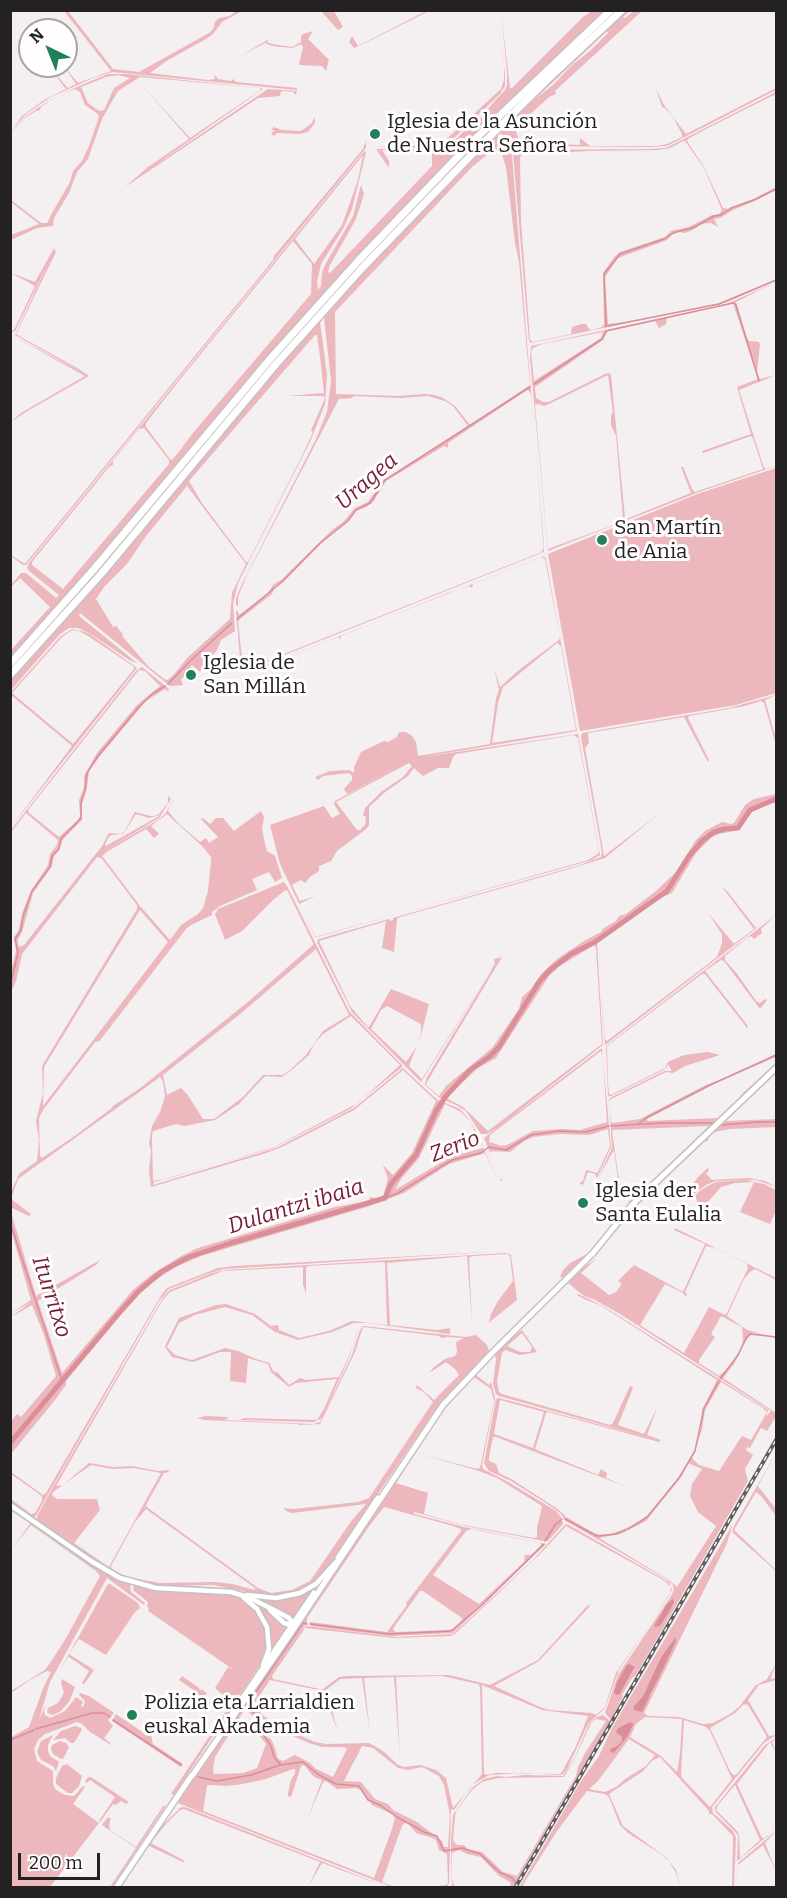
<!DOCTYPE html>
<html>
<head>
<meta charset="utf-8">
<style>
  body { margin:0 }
  #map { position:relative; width:787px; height:1898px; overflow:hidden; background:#f4eff0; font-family:Bitter,serif }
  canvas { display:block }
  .frame { position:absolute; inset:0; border:12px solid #232122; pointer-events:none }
  .north { position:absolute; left:18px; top:18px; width:60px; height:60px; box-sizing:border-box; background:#fffdfe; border:2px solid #a7a5a6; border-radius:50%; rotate:317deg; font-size:16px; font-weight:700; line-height:24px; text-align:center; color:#232122 }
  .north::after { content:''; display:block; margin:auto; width:21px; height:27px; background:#208159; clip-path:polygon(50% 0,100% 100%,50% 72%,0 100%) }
  .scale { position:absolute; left:18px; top:1853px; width:82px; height:27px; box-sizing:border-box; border:3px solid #232122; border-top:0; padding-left:8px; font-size:18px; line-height:21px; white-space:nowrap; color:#232122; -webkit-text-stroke:4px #fffdfe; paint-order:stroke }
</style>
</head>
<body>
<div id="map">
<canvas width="787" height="1898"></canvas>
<div class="frame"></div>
<div class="north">N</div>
<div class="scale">200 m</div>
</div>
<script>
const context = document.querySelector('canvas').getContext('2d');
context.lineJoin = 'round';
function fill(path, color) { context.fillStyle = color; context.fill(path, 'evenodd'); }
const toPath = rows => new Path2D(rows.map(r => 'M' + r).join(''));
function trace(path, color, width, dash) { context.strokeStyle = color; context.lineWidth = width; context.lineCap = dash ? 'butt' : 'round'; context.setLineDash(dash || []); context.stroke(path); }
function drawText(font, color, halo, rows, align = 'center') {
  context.font = font + ' Bitter,serif'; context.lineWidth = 6; context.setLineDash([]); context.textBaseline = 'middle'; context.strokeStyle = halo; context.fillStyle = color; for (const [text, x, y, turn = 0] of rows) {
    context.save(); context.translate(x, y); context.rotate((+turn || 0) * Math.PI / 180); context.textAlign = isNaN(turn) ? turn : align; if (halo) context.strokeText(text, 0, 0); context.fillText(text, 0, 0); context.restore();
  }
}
const green = toPath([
  [64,11,68,11,113,69,139,72,209,33,213,29,215,22,219,18,230,16,236,11,242,11,222,22,213,34,206,39,168,60,150,73,208,80,215,79,214,74,218,79,231,81,233,79,236,82,297,88,297,90,112,72,93,78,51,97,26,114,11,132,22,116,44,100,66,89,48,66,68,88,76,84,64,66,78,83,111,71],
  [321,11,334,11,343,27,338,30],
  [426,11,429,11,359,46,354,48,349,42,352,36,358,46],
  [498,11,505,75,505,86,500,94,453,139,444,146,427,148,377,147,440,145,501,89,504,80,504,68],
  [501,11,510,88,512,88,583,17,592,11,606,11,489,122,326,292,221,411,104,554,11,660,11,650,50,607,20,578,11,587,11,585,21,573,26,573,56,598,59,595,29,571,27,568,29,563,362,154,365,151,366,152,352,209,343,229,321,264,317,282,318,290,321,286,322,272,326,263,353,216,361,185,364,194,356,219,330,265,328,272,330,273,432,166,432,154,429,152,382,150,389,161,389,168,376,149,435,149,445,147,453,142,475,120,483,117,482,115,505,90,507,85,507,72],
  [363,155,358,180,342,225,314,264,295,239],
  [293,241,312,264,311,294,192,434,178,453,172,460,170,459,146,427,146,423,178,382],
  [144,428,169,460,169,464,63,589,32,565,32,562,109,467,113,465,113,461,139,429],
  [614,11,620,11,362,265,87,587,11,673,11,667,223,417,359,262,507,111],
  [627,11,630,11,623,17,625,18,634,11,642,11,555,91,556,94,549,97,525,119,516,132,519,139,529,142,580,145,580,138,590,146,656,146,667,144,682,137,682,134,673,117,666,109,662,107,656,89,664,105,686,134,776,88,776,90,667,146,650,147,524,146,515,145,500,133,497,136,507,144,512,156,544,552,249,669,243,671,241,670,236,612,237,610,239,615,268,593,273,585,281,580,332,530,343,522,355,508,368,502,383,480,398,472,468,426,453,406,445,401,428,396,400,398,354,396,352,398,339,399,247,575,238,597,238,606,236,605,236,598,242,584,316,439,327,412,331,381,324,317,320,322,327,375,325,404,310,442,238,583,233,604,235,631,221,640,217,650,200,672,192,665,181,680,183,685,170,686,80,613,79,616,137,663,129,660,91,634,78,628,69,628,60,634,11,690,11,680,117,558,229,423,343,292,426,204,555,76],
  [607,31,608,33,590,51,572,65,553,85,534,100],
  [493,150,501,151,506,167,515,243,519,262,530,385,470,425,455,406,443,398,435,395,425,394,399,396,336,394,335,312,472,167],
  [315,335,317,335,321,364,324,393,287,396,321,396,325,397,324,401,311,430,313,432,303,454,248,562,246,562,202,503,189,481],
  [527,390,529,391,531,394,544,545,542,552,246,669,243,667,238,622,240,619,272,594,275,586,283,582,333,532,345,524,355,511,366,507,373,502,386,481,444,446,448,448,448,443],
  [187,486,246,564,232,593,230,619,187,658,176,672,168,680,164,679,148,666,123,637,122,633,116,626,113,627,96,599,104,587,127,564,146,536],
  [313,31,308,39,329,60,326,71,322,66,299,65,303,47,301,44,292,48,272,46,265,43,239,57,269,39,267,42,272,44,292,47,301,42,301,36,303,34],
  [108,74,126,74,260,88,263,89,149,169,268,89,297,91,296,95,293,92,283,91,281,92,280,96,258,98,125,187,148,167,189,139,142,85,190,138,261,90,259,88,140,77,118,91,102,119,88,159,77,172,69,193,54,218,53,226,37,228,11,240,11,235,39,224,11,202,11,200,41,223,47,223,52,213,70,182,73,171,82,161,89,146,99,117,98,114,85,105,80,92,75,89,52,99,41,107,40,110,36,111,26,117,11,134,26,116,47,102,77,87],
  [118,75,130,78,114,88,104,110,99,111,88,103,81,87,106,77],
  [776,92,776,94,706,129,688,139,687,141,704,167,723,208,728,209,754,199,776,187,776,190,753,202,733,210,720,218,714,219,718,227,711,223,700,224,693,230,685,233,679,232,673,234,667,240,618,258,605,277,608,324,635,321,719,303,776,281,727,302,531,343,529,341,513,153,515,150,649,149,666,148],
  [683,141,685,141,704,168,722,210,719,214,712,215,689,227,671,231,665,237,620,252,615,256,603,273,604,324,602,327,592,330,589,329,586,324,581,324,572,327,571,334,533,342,530,340,521,221,520,157,522,155,588,151,659,150,670,148],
  [314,117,315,122,314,124,308,132,300,134,277,133,274,136,271,134,275,130,271,130,274,127,282,130,301,131,312,123],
  [366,141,366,148,26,565,23,565,11,556,11,555,25,564,273,260,274,256,363,149],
  [54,248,56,252,16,334,19,336,79,369,89,376,29,410,11,422,21,413,85,376,11,335,87,375,15,335,52,255,15,331,11,333,15,328,35,286,11,273,35,282],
  [776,282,736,302,747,338,749,341,759,342,760,345,757,372,760,379,776,375,739,390,763,465,765,469,776,466,699,492,548,551,530,359,531,346,727,304],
  [733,303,758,379,737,387,751,434,702,451,703,453,751,436,753,438,763,469,695,492,692,489,683,467,681,467,691,493,626,519,625,518,611,375,609,373,605,374,549,402,543,402,536,398,535,387,603,340,608,331,655,321,659,328,666,324,667,318],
  [603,332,601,338,534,381,531,351,533,348,542,344],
  [608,375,613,413,611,414,611,425,616,436,623,518,619,523,548,549,535,405,538,404,544,406,551,403],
  [776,468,776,693,736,705,580,731,548,554,700,493],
  [544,556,546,559,577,731,423,757,578,734,600,855,592,860,315,937,280,864,270,825,324,806,332,818,340,814,334,804,335,801,413,759,347,794,344,789,352,780,352,776,349,773,323,776,318,780,315,777,330,771,349,770,354,773,354,767,361,752,384,741,388,742,397,737,399,732,406,732,412,736,416,742,418,756,490,744,496,698,499,690,494,668,500,687,519,670,559,640,560,637,545,559,542,557,473,584,472,588,469,586,448,593,341,636,340,639,338,637,269,664,267,668,266,665],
  [557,643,561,646,576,730,492,743,498,703,503,687],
  [574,735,578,738,599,851,598,854,588,860,317,937,315,936,299,904,315,896,300,901,292,885,301,880,305,883,310,877,319,871,319,866,331,861,337,851,366,829,369,825,369,807,384,793,408,776,414,768,423,776,438,768,449,768,453,757,456,754],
  [409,763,412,766,403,777,381,792,365,808,363,815,366,817,365,825,360,830,357,830,336,802],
  [72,629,82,631,90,634,137,668,11,827,72,746,11,695,11,692,61,636],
  [72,630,79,631,88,636,133,666,134,669,73,744,12,693,62,637],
  [142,667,168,688,169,692,165,689,146,701,100,756,89,771,87,788,82,803,82,820,63,839,59,850,54,856,52,866,33,893,22,932,18,939,18,944,20,947,24,945,102,846,109,833,121,834,124,832,135,812,150,816,155,816,159,814,168,803,168,796,171,799,159,818,102,852,158,820,165,814,173,801,174,802,171,803,168,811,179,824,200,842,206,838,209,843,218,837,201,819,203,818,210,824,216,818,223,818,234,831,261,811,264,817,262,829,265,844,267,851,275,856,282,878,275,882,269,872,252,879,257,890,220,906,212,912,212,915,191,925,186,929,101,1039,98,1042,96,1041,92,1046,43,1110,39,1118,40,1156,42,1158,76,1135,112,1108,113,1106,139,1089,249,1001,313,945,313,943,287,890,284,891,273,900,242,931,225,940,215,914,218,909,284,882,287,886,349,1011,402,1065,402,1067,350,1109,273,1148,154,1182,153,1185,276,1148,354,1108,403,1068,433,1096,438,1100,460,1109,469,1119,476,1131,498,1181,485,1153,449,1164,404,1193,370,1206,204,1255,175,1267,146,1287,135,1298,66,1381,66,1385,55,1400,11,1454,11,1421,17,1414,21,1417,56,1376,44,1335,32,1305,11,1317,31,1302,11,1313,31,1300,11,1230,11,1192,19,1174,37,1161,39,1140,36,1121,43,1093,42,1066,137,909,137,905,106,864,101,858,97,857,22,954,16,981,11,992,11,971,16,951,14,937,18,932,23,911,31,891,48,865,50,854,57,845,58,840,26,813,11,832,11,830,136,671],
  [139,670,145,671,160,686,137,705,97,753,84,776,84,787,79,800,80,816,78,820,59,837,29,813,28,810],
  [136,814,149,818,161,815,106,846,105,845,108,838,111,835,123,834],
  [167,814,202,846,211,857,211,861,208,891,203,908,198,914,181,925,170,940,140,906,102,856,108,851,146,829,154,838,159,834,151,826],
  [140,910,168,942,43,1106,44,1067],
  [316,949,349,1015,323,1031,306,1055,288,1072,282,1075,263,1075,243,1097,214,1119,203,1119,187,1094,181,1088,167,1095,163,1075,239,1015],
  [351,1016,400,1065,358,1103,274,1147,170,1178,153,1181,152,1136,153,1131,176,1124,184,1126,215,1120,239,1104,262,1079,266,1076,281,1077,288,1073,309,1055,314,1044,323,1034],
  [403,1070,436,1101,412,1153,393,1175,383,1165,388,1179,383,1196,379,1199,370,1197,369,1201,335,1207,198,1248,181,1256,151,1275,133,1290,62,1373,38,1301,96,1265,100,1260,36,1296,11,1212,12,1208,29,1216,31,1214,11,1199,18,1179,160,1077,163,1081,165,1096,160,1112,152,1126,149,1143,151,1150,149,1171,151,1187,266,1153,282,1147,354,1110],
  [445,1104,461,1112,470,1121,483,1148,450,1157,395,1190,401,1179,419,1158],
  [776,695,765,700,776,739,776,745,764,703,761,701,745,706,689,716,688,718,709,760,708,762,684,717,588,733,589,743,585,748,604,856,660,813,605,858,566,870,400,917,397,919,394,952,382,948,386,921,319,941,350,1006,368,1027,369,1027,391,989,429,1004,421,1035,409,1066,422,1079,489,974,495,963,494,959,502,957,427,1082,426,1085,439,1096,446,1086,492,1048,519,1009,522,997,531,989,541,974,557,959,584,941,601,932,604,928,616,921,619,916,626,914,656,891,675,873,696,840,705,831,722,822,731,824,734,823,745,805,754,799,776,794,776,803,770,803,752,812,739,830,719,834,712,837,696,853,672,893,653,901,597,943,603,1045,497,1128,487,1134,481,1134,466,1111,454,1104,440,1098,425,1085,426,1079,498,960,421,1082,352,1012,317,942,319,939,389,919,390,921,393,920,393,918,580,865,601,857,602,852,581,737,582,733,729,708],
  [594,945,596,948,602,1044,488,1131,463,1107,446,1098,478,1068,496,1058,549,976,560,966],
  [387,1006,421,1024,421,1033,417,1046,406,1062,371,1029,381,1010],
  [722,887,727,891,756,928,776,913,605,1045,600,980,605,1039,607,1041,717,957,722,943,722,934,708,913,734,944,754,929],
  [776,915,761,929,762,933,754,939,751,936,747,938,725,956,725,960,738,975,756,1001,760,1003,765,999,767,1000,760,1009,724,961,721,960,705,971,748,1026,747,1028,705,974,702,974,607,1046,608,1084,609,1094,611,1095,665,1068,668,1062,684,1055,708,1052,720,1055,685,1066,673,1073,666,1072,611,1099,609,1101,611,1122,613,1123,640,1119,706,1085,733,1075,776,1054,776,1057,716,1083,647,1119,648,1121,718,1118,737,1100,744,1092,776,1063,630,1204,628,1202,634,1198,709,1126,612,1130,618,1174,624,1194,622,1194,618,1180,614,1150,598,1178,612,1148,609,1100,610,1098,664,1071,672,1071,668,1064,667,1067,663,1070,611,1096,609,1096,608,1095,606,1046],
  [602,1048,611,1147,597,1178,595,1174,588,1172,583,1185,579,1183,583,1181,586,1170,597,1173,599,1170,610,1146,608,1129,589,1135,561,1134,533,1137,524,1141,510,1152,489,1151,500,1178,503,1180,501,1181,484,1138],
  [601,1051,603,1057,607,1122,580,1130,563,1129,533,1131,507,1145,502,1146,489,1142,490,1135],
  [776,1071,776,1073,726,1121,776,1119,776,1127,730,1129,714,1132,708,1138,708,1141,704,1142,652,1191,651,1196,643,1198],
  [708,1168,709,1170,706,1174,712,1180,749,1178,765,1181,776,1187,756,1180,746,1180,764,1184,776,1190,776,1210,770,1224,740,1212,754,1182,735,1183,721,1187,700,1211,697,1200,694,1196,704,1188,716,1182,745,1180,716,1181,706,1185,693,1195,688,1191,698,1177],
  [675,1228,776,1278,776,1280,755,1269,750,1272,744,1279,727,1316,747,1330,776,1338,753,1333,747,1339,734,1364,723,1378,776,1413,776,1416,767,1431,761,1428,750,1448,747,1447,746,1450,753,1455,745,1469,748,1481,636,1675,632,1678,622,1695,623,1696,611,1720,605,1713,618,1675,671,1596,674,1590,673,1585,668,1580,566,1521,560,1513,552,1507,511,1481,489,1471,484,1463,496,1399,499,1398,657,1440,499,1396,496,1394,493,1384,496,1359,495,1355,503,1346,522,1330,537,1352,520,1355,505,1350,502,1353,497,1381,499,1392,502,1394,610,1425,613,1423,630,1386,633,1388,618,1425,644,1434,657,1408,647,1435,661,1440,659,1442,548,1412,546,1413,535,1449,537,1450,598,1475,601,1469,607,1473,606,1478,627,1487,496,1437,493,1437,489,1457,489,1461,496,1464,499,1473,513,1480,559,1510,566,1517,594,1533,601,1535,611,1534,637,1524,646,1518,681,1474,695,1449,701,1428,702,1410,717,1380,600,1305,584,1299,577,1295,578,1294,603,1306,768,1410,766,1417,771,1411,620,1314,595,1300,584,1296,568,1283,580,1270,597,1258,581,1273,609,1295,616,1292,622,1284,618,1281,634,1265,683,1292,705,1244,674,1230],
  [706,1246,715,1248,747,1264,748,1268,727,1313,725,1315,709,1307,684,1353,640,1325,665,1284,683,1293,686,1297,687,1294,685,1292],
  [721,1316,742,1327,743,1341,740,1351,730,1366,719,1376,699,1363,699,1360,715,1337,711,1334],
  [522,1333,532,1347,530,1352,520,1352,507,1346],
  [721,1382,763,1408,767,1412,751,1440,742,1436,719,1471,699,1465,692,1458,702,1430,705,1410],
  [500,1400,544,1412,533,1448,494,1434],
  [688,1463,702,1469,692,1484,690,1496,698,1512,716,1526,677,1587,669,1580,599,1538,620,1534,646,1521,682,1476],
  [626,1666,635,1668,620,1694,617,1682],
  [503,1251,224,1269,207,1274,169,1289,159,1301,35,1517,32,1517,11,1502,11,1499,31,1514,35,1513,42,1501,42,1496,11,1474,11,1472,43,1495,46,1493,162,1294,167,1288,218,1268,235,1266],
  [505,1253,511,1255,517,1300,482,1328,489,1322,491,1314,498,1301,513,1281,510,1256,507,1254,472,1256,469,1258,472,1323,467,1256,387,1263,390,1325,437,1330,450,1328,450,1334,367,1323,354,1323,332,1332,298,1340,275,1332,252,1315,225,1307,195,1315,179,1323,167,1347,175,1355,192,1360,225,1348,238,1351,256,1359,269,1363,273,1371,278,1373,289,1385,300,1378,306,1380,339,1377,354,1345,358,1326,355,1343,343,1371,322,1418,314,1422,240,1420,244,1418,317,1420,324,1409,337,1379,296,1383,289,1387,271,1372,268,1364,248,1358,246,1383,230,1381,231,1352,220,1352,193,1362,172,1357,165,1347,166,1344,179,1318,216,1305,226,1304,255,1314,271,1326,278,1325,279,1330,299,1338,329,1331,352,1321,387,1325,385,1263,383,1262,308,1266,306,1268,306,1293,303,1285,303,1267,223,1271,170,1292,162,1301,56,1486,63,1485,89,1463,113,1467,132,1466,158,1471,168,1470,169,1472,164,1473,147,1503,146,1506,148,1508,258,1588,271,1593,292,1590,310,1581,352,1520,366,1504,292,1513,288,1512,283,1508,294,1509,358,1502,369,1498,433,1402,424,1392,416,1388,417,1385,434,1400,459,1375,455,1369,446,1362,429,1373,434,1367,445,1359,455,1356,457,1352,456,1342,464,1338,447,1337,441,1338,440,1336,363,1327,355,1352,320,1424,299,1425,297,1424,204,1420,197,1418,205,1416,228,1417,228,1418,224,1420,313,1424,320,1422,352,1355,360,1330,363,1326,466,1337,476,1335,487,1345,489,1351,438,1406,323,1574,317,1580,302,1591,274,1597,213,1585,176,1586,147,1584,114,1573,85,1555,37,1521,37,1516,53,1487,164,1296,170,1290,212,1273,226,1270],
  [91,1465,112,1469,134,1468,161,1473,109,1567,74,1543,100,1510,97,1499,57,1499,52,1495,53,1492],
  [146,1509,255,1588,255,1590,232,1584,215,1582,160,1583,128,1577,112,1570,111,1566,135,1522],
  [589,1253,565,1278,560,1277,563,1270,570,1263],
  [474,1375,476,1375,489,1385,491,1382,495,1398,482,1465,483,1469,510,1483,556,1511,561,1517,563,1524,548,1541,544,1541,465,1526,414,1512,414,1514,422,1516,464,1527,546,1544,453,1633,392,1636,311,1626,310,1622,387,1632,407,1605,406,1603,461,1531,461,1529,453,1526,384,1507,370,1525,307,1618,307,1624,301,1630,307,1626,397,1637,453,1634,533,1560,564,1526,567,1524,574,1528,669,1582,672,1590,619,1670,605,1708,588,1724,567,1769,563,1774,560,1775,524,1773,490,1775,478,1781,470,1787,454,1810,451,1809,449,1883,447,1886,438,1887,431,1887,446,1885,448,1883,447,1854,439,1850,436,1840,433,1838,416,1833,408,1823,405,1823,402,1826,382,1882,394,1887,392,1887,180,1804,177,1802,357,1540,443,1408],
  [474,1377,491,1389,494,1401,480,1468,477,1469,420,1454,479,1471,497,1478,542,1506,537,1528,537,1537,534,1538,463,1525,424,1514,428,1493,396,1483,441,1413],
  [566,1526,665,1581,671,1587,670,1594,616,1673,605,1707,596,1715,592,1713,549,1710,540,1707,494,1686,539,1661,590,1606,588,1605,538,1660,490,1685,449,1675,348,1676,339,1677,323,1689,320,1689,273,1679,272,1676,305,1628,394,1638,450,1636,455,1634,542,1552],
  [471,1529,540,1543,541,1545,531,1555,525,1555,524,1562,479,1604,433,1575,466,1531],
  [420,1591,423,1591,462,1618,462,1620,453,1629,447,1630,396,1632,393,1630,394,1627],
  [442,1676,478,1684,480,1687,482,1774,453,1808,446,1778,436,1770,420,1765,405,1767,398,1765,383,1751,369,1743,326,1744,315,1742,278,1726,265,1717,253,1705,270,1680,323,1691,338,1732,326,1690,340,1679,362,1678,370,1733,364,1678,394,1677,400,1759,396,1677],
  [482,1685,542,1710,588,1716,576,1746,562,1772,559,1774,496,1773,486,1775,484,1773],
  [245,1709,252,1715,259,1735,266,1744,257,1768,243,1773,214,1774,213,1769,215,1757],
  [260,1717,282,1731,309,1743,322,1747,344,1747,347,1749,333,1777,316,1769,310,1763,295,1755,283,1761,278,1759,275,1748,271,1739,265,1736,261,1729,259,1721],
  [362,1746,373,1748,398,1768,408,1770,422,1767,439,1776,444,1785,450,1815,448,1847,444,1847,442,1841,417,1822,393,1810,388,1804,375,1799,361,1782,344,1781],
  [304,1765,314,1777,322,1780,307,1820,323,1782,326,1781,337,1789,356,1788,361,1790,372,1805,392,1814,395,1818,392,1829,374,1878,203,1811,207,1786,209,1785,226,1786,243,1784,266,1779,293,1769,295,1769,295,1773,291,1780,288,1793,288,1796,291,1797,301,1766],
  [776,1453,758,1486,776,1509,776,1516,762,1497,756,1492,734,1530,776,1570,776,1571,732,1532,734,1526],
  [30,1524,34,1524,98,1569,130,1584,131,1592,145,1603,144,1605,107,1578,50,1682,39,1720,46,1704,44,1711,45,1715,50,1718,65,1711,76,1697,81,1700,83,1702,81,1706,83,1707,85,1701,79,1695,80,1693,89,1696,114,1713,108,1720,113,1726,104,1738,111,1744,111,1745,90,1732,82,1724,77,1722,45,1734,38,1740,34,1749,37,1761,53,1771,53,1784,56,1790,65,1795,74,1796,83,1786,85,1787,73,1804,99,1823,50,1887,11,1887,10,1738,29,1727,44,1686,51,1672,47,1671,30,1680,11,1693,11,1691,45,1670,50,1663,65,1640,100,1576,96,1571,31,1525,11,1550],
  [733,1524,727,1543,644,1713,648,1716,679,1717,703,1724,713,1723,730,1714,739,1707,755,1686,767,1679,776,1664,771,1677,771,1679,776,1678,776,1680,759,1685,748,1700,769,1736,776,1735,764,1743,712,1807,713,1813,733,1831,736,1838,734,1887,732,1887,733,1836,712,1814,709,1814,709,1811,660,1757,653,1760,643,1771,609,1794,623,1826,667,1858,676,1870,681,1887,676,1873,669,1861,661,1854,628,1833,620,1825,609,1797,605,1794,587,1791,557,1831,524,1883,523,1885,525,1887,519,1888,581,1781,599,1756,612,1728],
  [676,1638,676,1642,659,1675,651,1695,634,1706,643,1696,661,1657],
  [744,1704,748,1705,767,1737,736,1775,734,1775,731,1773,710,1728,735,1713],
  [645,1717,682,1719,680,1754,677,1772,661,1756,630,1737,636,1724],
  [684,1720,706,1727,710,1731,732,1779,710,1807,682,1778,681,1774],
  [630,1722,634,1725,615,1752,611,1749,617,1746,622,1741,622,1737,617,1732,618,1728],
  [629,1739,655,1755,646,1766,625,1779,616,1787,605,1792,589,1789,598,1781],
  [108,1584,110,1584,138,1603,140,1608,135,1612,106,1655,79,1639,69,1654,94,1670,84,1684,82,1683,89,1671,69,1657,68,1657,60,1670],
  [318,1584,294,1620,255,1598,275,1600,293,1597,302,1594],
  [134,1585,165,1591,219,1593,234,1596,249,1604,255,1610,266,1630,267,1650,264,1659,174,1795,171,1794,231,1704,228,1696,225,1697,215,1688,228,1667,234,1670,148,1611,149,1608,147,1606,148,1602,133,1590],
  [251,1601,268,1611,289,1627,269,1657,270,1643,269,1629,264,1616],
  [182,1676,199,1688,200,1691,201,1689,207,1693,203,1699,195,1691,179,1680],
  [62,1679,75,1687,69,1702,61,1711,53,1715,49,1714,47,1712,48,1708,58,1703,64,1693,61,1683],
  [116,1714,148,1736,151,1735,153,1744,183,1764,181,1767,112,1721],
  [603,1715,610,1721,513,1887,511,1887,510,1882,499,1876,481,1857,467,1854,459,1850,452,1853,452,1877,453,1884,456,1887,452,1886,451,1841,453,1815,472,1788,484,1779,497,1776,506,1777,525,1775,563,1776,575,1757,589,1724,597,1717],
  [596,1719,606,1721,585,1753,578,1767,576,1776,517,1876,503,1872,482,1852,468,1849,464,1845,457,1845,453,1841,455,1816,457,1810,472,1790,482,1782,498,1778,564,1777,575,1758,591,1723],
  [75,1726,81,1728,82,1730,74,1743,71,1743,65,1738,53,1740,61,1731],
  [53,1735,48,1745,48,1751,50,1756,59,1762,56,1771,53,1766,41,1760,37,1752,41,1741],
  [776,1738,772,1742,776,1753,770,1742,737,1784,762,1838,764,1838,776,1829,737,1861,738,1835,715,1811,715,1807,765,1745],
  [735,1785,760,1840,740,1858,739,1836,738,1832,716,1810,718,1805],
  [60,1741,66,1743,69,1747,63,1759,61,1759,53,1754,51,1749,52,1745],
  [67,1764,82,1776,79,1786,72,1793,68,1793,56,1784,56,1778,62,1766],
  [88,1777,91,1777,129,1802,126,1804,121,1801,116,1805,113,1804,100,1822,99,1821,115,1797,90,1780,87,1783,85,1782],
  [164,1805,165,1807,112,1887,110,1887,136,1848,102,1825,108,1817,111,1819,109,1824,110,1830,136,1847],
  [181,1807,185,1807,387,1887,322,1863,308,1887,320,1862,184,1809,180,1810,166,1824,151,1843,185,1861,183,1862,149,1846,120,1887,119,1888,159,1829],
  [776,1831,765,1843,776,1871,763,1845,738,1865,735,1887,738,1863]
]);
const water = toPath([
  [673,1599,674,1602,670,1610,660,1626,655,1627,654,1626,667,1604],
  [676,1637,676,1642,642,1712,634,1710,634,1706,643,1696,661,1657],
  [629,1664,635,1667,620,1694,617,1695,614,1693,617,1682,626,1666],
  [630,1722,634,1724,627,1737,614,1753,610,1751,610,1749,617,1746,622,1741,622,1737,616,1732,618,1728]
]);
const stream = toPath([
  [608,326,719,304,776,280],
  [606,327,604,274,620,254,664,239,673,233,695,227,714,216,721,215,731,208,756,199,776,189],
  [606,331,733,303,736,305,759,381],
  [534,384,602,339,606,331],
  [237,619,283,581,319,544,348,521,356,510,370,503,385,480,530,387],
  [168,684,189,662,232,623],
  [10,986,18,953,15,939,21,930,23,916,32,891,50,867,52,856,59,849,61,839,81,818,81,803,85,791,87,773,98,756,138,708,152,694,165,686],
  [638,1124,646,1118,708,1086,776,1055],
  [722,1125,757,1122,776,1122],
  [611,1126,662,1123,713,1123],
  [385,1198,398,1193,452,1160,481,1153,489,1147,506,1150,531,1135,558,1131,586,1132,609,1126],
  [10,1222,62,1381],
  [720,1379,738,1355,746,1338,750,1334,776,1337],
  [565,1519,597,1536,616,1534,626,1530],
  [628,1529,647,1517,679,1478,695,1451,704,1408,719,1381],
  [545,1541,555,1525,562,1519],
  [310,1624,388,1634,451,1631,481,1606,544,1544],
  [113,1720,181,1765],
  [36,1729,92,1713,104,1713,110,1717],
  [10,1740,34,1730],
  [280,1764,274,1757,271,1746,260,1729,255,1715,247,1705,303,1623,307,1624],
  [198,1777,217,1781,251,1775,280,1765,303,1762,319,1775,336,1784,359,1786,368,1800,380,1805,397,1817,424,1832,437,1836,444,1851,462,1848,480,1854,499,1872,512,1878,516,1883],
  [520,1887,521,1888]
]);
const river = toPath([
  [10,1443,119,1313,139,1291,161,1272,189,1257,231,1243,385,1198,391,1184,416,1155,436,1111,446,1096,470,1070,489,1057,499,1047,539,982,550,970,571,954,595,942,667,891,689,856,702,841,714,832,725,829,738,828,750,810,776,799]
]);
const secondary = toPath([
  [10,1505,91,1561,120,1578,156,1588,231,1592,248,1597,276,1611,289,1618,293,1624],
  [247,1595,276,1598,300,1593,316,1584,336,1562],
  [243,1597,257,1609,267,1627,269,1649,263,1665],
  [270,1610,284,1623,290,1625,293,1624]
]);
const primary = toPath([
  [338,1558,378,1498],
  [232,1714,314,1593],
  [192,1776,289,1636,443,1405,493,1352,593,1253,632,1205,776,1068],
  [116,1888,192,1775]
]);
const highway = toPath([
  [10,664,95,568,271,358,359,260,471,143,611,10],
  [10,675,101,574,276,364,364,266,476,150,547,80,622,10]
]);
const rail = toPath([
  [515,1888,776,1440]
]);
const markers = [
  [375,134,6,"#208159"],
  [602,540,6,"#208159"],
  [191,675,6,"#208159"],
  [583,1203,6,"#208159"],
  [132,1715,6,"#208159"]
];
const poiNames = [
  ["Iglesia de la Asunción",387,122],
  ["de Nuestra Señora",387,146],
  ["San Martín",614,528],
  ["de Ania",614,552],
  ["Iglesia de",203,663],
  ["San Millán",203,687],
  ["Iglesia der",595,1191],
  ["Santa Eulalia",595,1215],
  ["Polizia eta Larrialdien",144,1703],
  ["euskal Akademia",144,1727]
];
const waterNames = [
  ["Uragea",367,482,-41],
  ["Zerio",455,1147,-21],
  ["Dulantzi ibaia",296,1207,-17],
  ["Iturritxo",51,1297,72]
];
fill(green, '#ecb7bd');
fill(water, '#da8e98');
trace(stream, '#da8e98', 1.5);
trace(river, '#da8e98', 5);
trace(secondary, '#c6c2c2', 8);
trace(primary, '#c6c2c2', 8);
trace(highway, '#c6c2c2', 10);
trace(secondary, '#fff', 4.5);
trace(primary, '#fff', 5);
trace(highway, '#fff', 7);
trace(rail, '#605d5e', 4);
trace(rail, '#fffdfe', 1.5, [4.5]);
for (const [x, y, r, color] of markers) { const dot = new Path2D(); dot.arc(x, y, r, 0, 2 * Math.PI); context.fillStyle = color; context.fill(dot); trace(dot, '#fffdfe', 2); }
drawText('21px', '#232122', '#fffdfe', poiNames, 'left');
drawText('italic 22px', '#751c32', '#fffdfe', waterNames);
</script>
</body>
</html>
